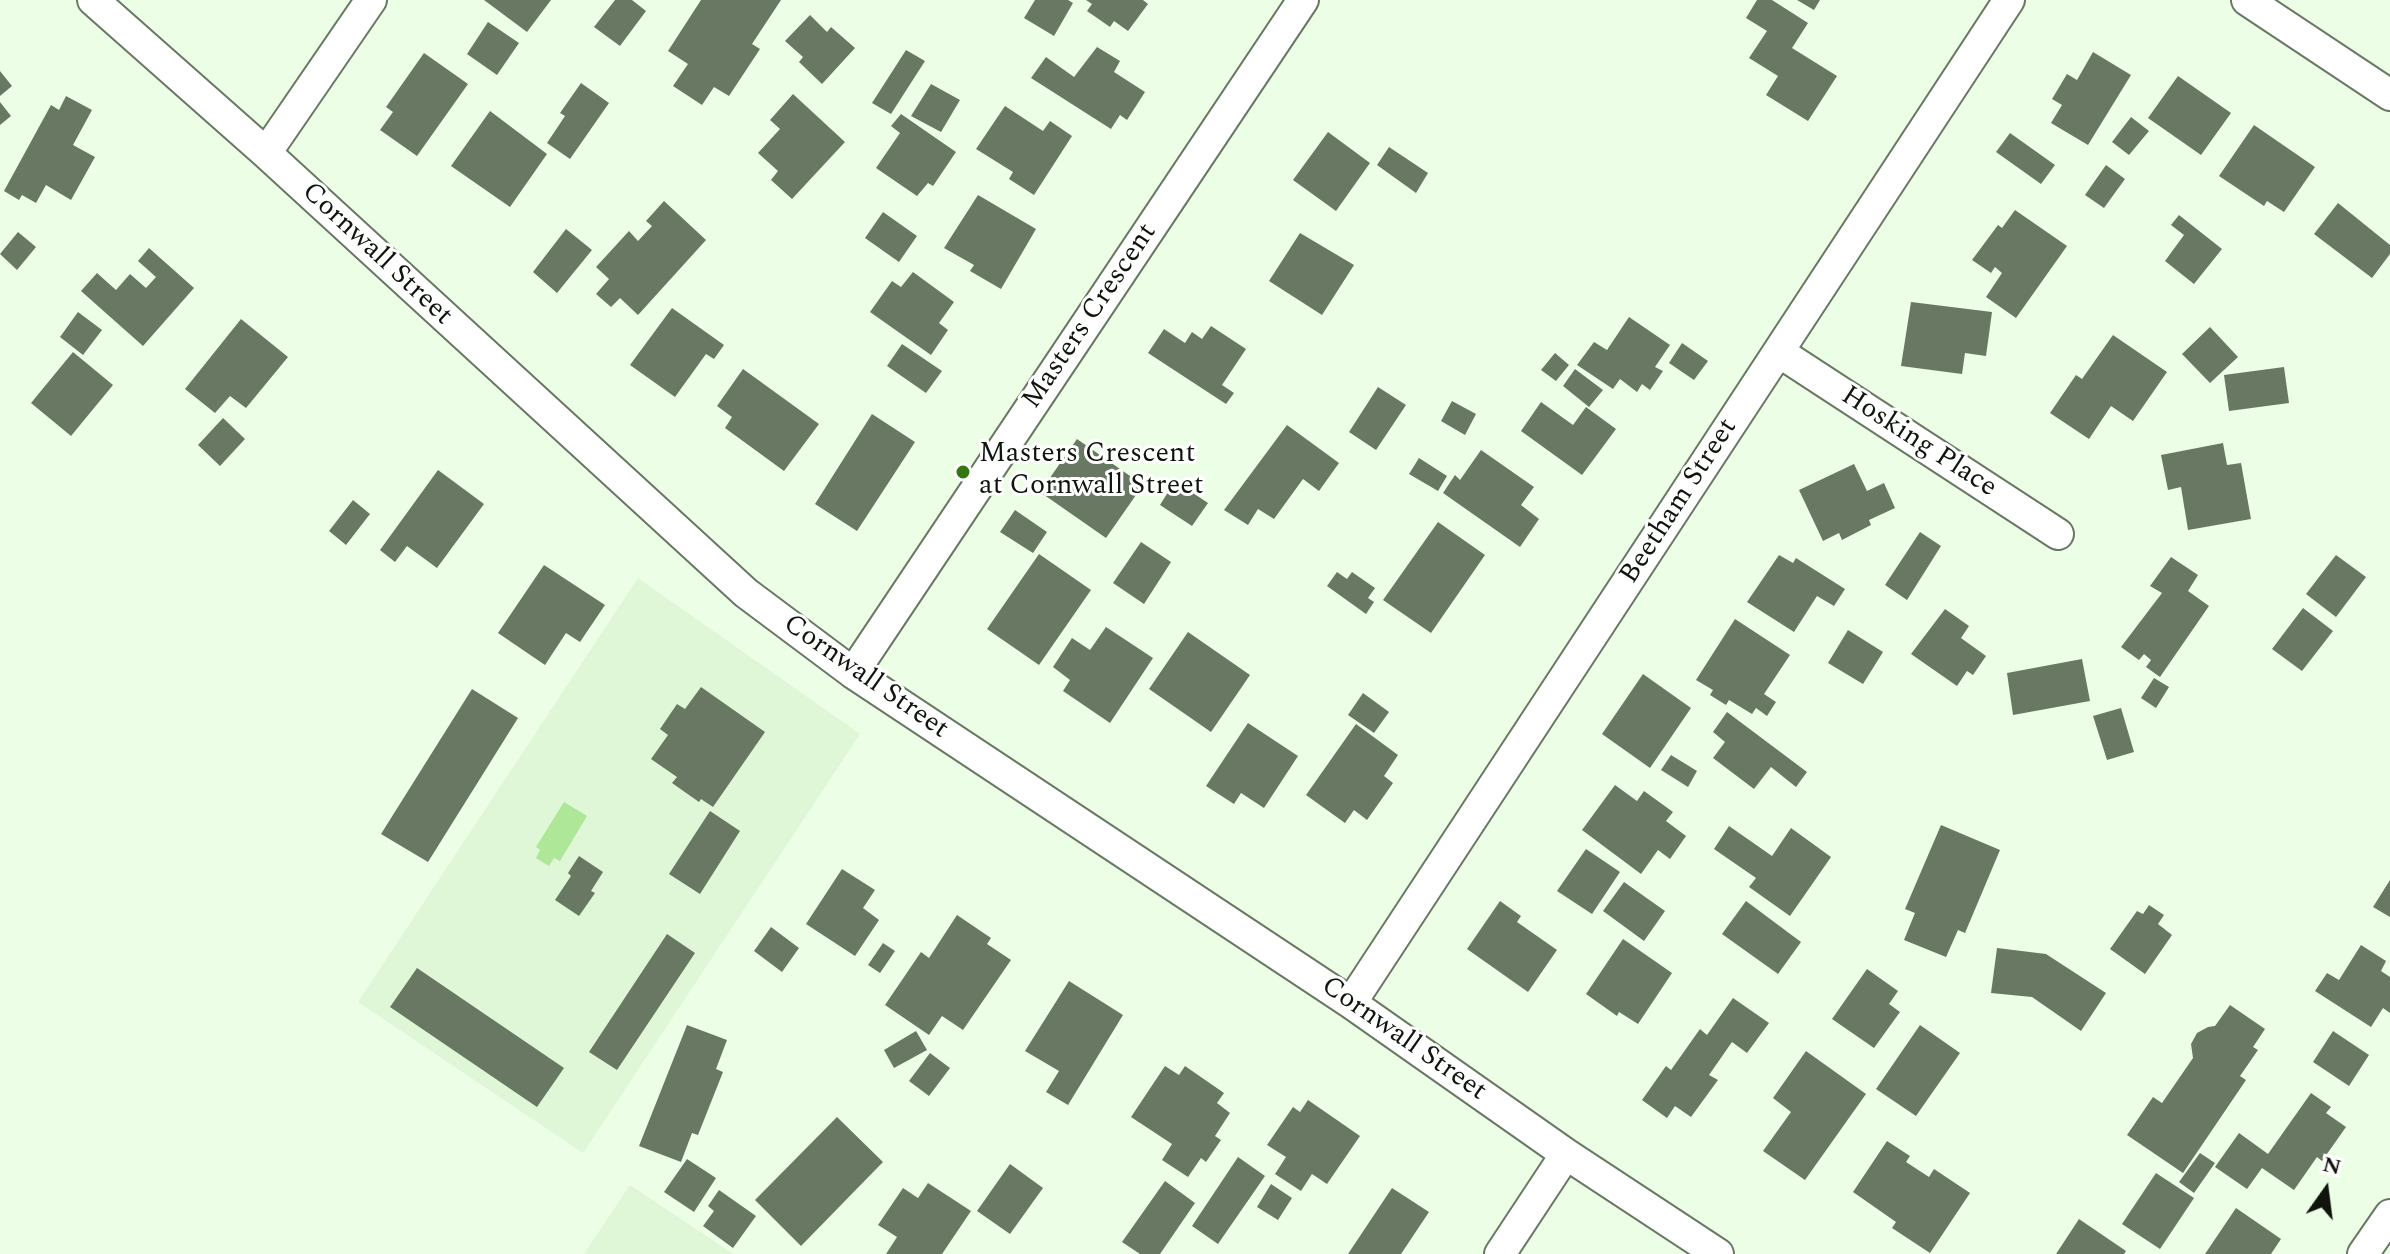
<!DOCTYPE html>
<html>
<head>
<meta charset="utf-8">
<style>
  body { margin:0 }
  #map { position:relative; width:2390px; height:1254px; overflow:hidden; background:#ecfee6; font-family:Spectral,serif }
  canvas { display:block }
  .north { position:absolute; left:2286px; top:1150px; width:80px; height:80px; -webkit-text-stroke:6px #fff; paint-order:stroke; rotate:14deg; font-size:22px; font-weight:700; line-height:32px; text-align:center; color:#0f150d }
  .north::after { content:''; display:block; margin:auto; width:28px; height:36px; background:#0f150d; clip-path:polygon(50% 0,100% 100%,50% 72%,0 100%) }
</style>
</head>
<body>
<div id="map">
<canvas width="2390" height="1254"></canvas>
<div class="north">N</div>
</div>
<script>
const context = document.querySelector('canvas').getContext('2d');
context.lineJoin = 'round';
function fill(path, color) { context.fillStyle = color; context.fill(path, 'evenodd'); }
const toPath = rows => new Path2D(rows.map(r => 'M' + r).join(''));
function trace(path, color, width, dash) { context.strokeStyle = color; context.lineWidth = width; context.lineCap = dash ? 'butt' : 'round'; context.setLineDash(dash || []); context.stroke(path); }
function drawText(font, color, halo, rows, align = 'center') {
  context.font = font + ' Spectral,serif'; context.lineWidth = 6; context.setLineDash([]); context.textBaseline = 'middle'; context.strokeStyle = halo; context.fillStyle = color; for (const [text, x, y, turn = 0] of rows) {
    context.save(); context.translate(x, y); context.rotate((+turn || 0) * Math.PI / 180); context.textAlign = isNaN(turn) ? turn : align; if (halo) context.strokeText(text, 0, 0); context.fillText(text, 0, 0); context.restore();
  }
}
const built = toPath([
  [638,578,860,734,583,1153,358,1002],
  [630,1185,733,1254,584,1254]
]);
const water = toPath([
  [564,802,587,816,560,861,554,858,549,866,536,858,540,850,536,847]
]);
const building = toPath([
  [484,0,551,0,527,32],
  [615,0,632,0,646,11,620,46,594,27],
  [701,0,781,0,752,44,760,49,729,96,714,87,702,105,673,86,688,64,668,51],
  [1035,0,1068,0,1073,3,1054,36,1024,18],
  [1086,0,1143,0,1148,4,1128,31,1114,21,1110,27,1087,11,1092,4],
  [1757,0,1772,0,1808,23,1792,48,1837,76,1808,121,1766,95,1778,76,1749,58,1767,31,1746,18],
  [1797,0,1820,0,1814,10],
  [810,15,827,32,831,27,855,48,822,84,799,62,803,57,785,41],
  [488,22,519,43,497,75,467,54],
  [1097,47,1120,61,1114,72,1145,92,1127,120,1120,115,1111,129,1031,78,1046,57,1074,77],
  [906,50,925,61,891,114,872,103],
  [2093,52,2131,75,2088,145,2051,123,2062,105,2052,99,2067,74,2077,80],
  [424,53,468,84,417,156,380,130,393,112,386,107],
  [0,71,12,86,0,96],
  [2178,76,2231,113,2201,155,2148,118],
  [581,83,609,103,570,159,547,143,565,116,560,113],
  [931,84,960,100,941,132,911,116],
  [793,94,845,142,792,199,771,180,778,171,758,153,780,129,770,120],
  [66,96,92,110,73,145,95,157,71,200,46,185,36,203,22,195,19,200,4,191,51,105,59,110],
  [0,102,11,116,0,125],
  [1005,106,1043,131,1050,121,1072,136,1034,195,1009,179,1013,172,976,149],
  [490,111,547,154,510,207,451,166],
  [901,114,956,152,933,186,928,183,917,196,876,168,900,133,891,126],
  [2131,117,2149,131,2129,155,2112,142],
  [2254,125,2315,167,2284,212,2267,201,2264,206,2219,176],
  [1328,132,1370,163,1336,211,1293,180],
  [2010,133,2055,165,2041,184,1996,152],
  [1389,147,1428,173,1416,193,1377,165],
  [2106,165,2125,179,2104,208,2085,195],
  [978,195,1036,229,1001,289,970,271,974,265,944,248],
  [664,201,706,240,638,315,620,298,611,307,596,294,609,279,596,267,629,231,638,241,652,226,646,221],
  [2338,203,2390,245,2390,254,2372,278,2314,234],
  [2015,210,2067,246,2016,318,1986,297,2002,273,1995,267,1991,273,1972,260,1998,225,2002,228],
  [883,212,917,236,899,262,865,238],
  [2179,215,2222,249,2194,284,2165,261,2184,235,2171,225],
  [566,229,592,250,557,293,533,272],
  [18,232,36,247,17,270,0,254],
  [1300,233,1354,265,1322,315,1269,281],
  [149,248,194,288,143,346,81,291,97,273,116,290,130,274,146,288,156,277,138,261],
  [913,272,954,302,939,323,948,330,931,355,870,312,892,281,901,287],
  [1911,302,1992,312,1986,356,1965,353,1962,374,1901,366],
  [672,308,724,345,714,359,706,354,675,397,630,365],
  [78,312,102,330,83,355,60,337],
  [1629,317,1670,345,1655,367,1663,371,1650,390,1642,384,1637,392,1620,379,1613,389,1577,365,1594,342,1607,350],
  [241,319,288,357,246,408,230,396,215,413,185,389],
  [1211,326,1246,349,1222,385,1234,393,1226,404,1148,353,1164,329,1185,343,1192,332,1202,339],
  [2210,327,2238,357,2210,383,2182,354],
  [2113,335,2167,372,2133,421,2111,406,2089,439,2050,413,2076,375,2082,379],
  [1682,343,1708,361,1694,380,1669,363],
  [902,344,942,371,926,393,887,366],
  [73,352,113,385,71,436,31,403],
  [1555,353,1569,365,1556,381,1541,370],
  [2284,367,2289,403,2229,411,2224,375],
  [743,369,819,424,784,471,725,428,732,417,717,406],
  [1575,369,1603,390,1589,407,1563,386],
  [1378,387,1406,405,1376,450,1349,432],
  [1452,401,1476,414,1465,435,1441,421],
  [1541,402,1573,425,1586,407,1616,429,1582,475,1521,431],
  [872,414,915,442,857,531,815,504],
  [223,418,245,439,220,466,198,445],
  [1287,425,1339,463,1319,491,1303,479,1274,519,1258,509,1248,525,1224,510],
  [1077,439,1143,485,1106,538,1040,492],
  [2223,443,2227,465,2241,463,2251,519,2188,530,2181,487,2168,490,2161,455],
  [1481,450,1534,487,1521,505,1539,519,1520,547,1443,493,1455,475,1460,480],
  [1419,458,1447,476,1438,491,1409,474],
  [1854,464,1867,491,1884,483,1895,508,1869,520,1871,525,1842,540,1839,533,1823,541,1799,490],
  [438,470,484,504,437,568,407,546,395,562,380,550],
  [1175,481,1208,503,1192,526,1160,505],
  [353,500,370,514,346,545,329,531],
  [1015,510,1047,532,1033,553,1000,532],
  [1438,522,1485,555,1431,633,1383,600],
  [1920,532,1941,546,1907,600,1885,585],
  [1141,542,1171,562,1144,604,1113,583],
  [1039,554,1091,590,1039,665,987,629],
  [1779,555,1793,563,1796,558,1845,589,1834,606,1817,596,1794,632,1747,602],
  [2336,555,2366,577,2336,617,2306,594],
  [2171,557,2198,575,2188,591,2209,606,2160,677,2146,667,2151,660,2144,654,2139,660,2121,647,2162,593,2150,586],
  [544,565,605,605,580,642,566,633,545,665,498,633],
  [1337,572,1347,579,1352,572,1375,588,1368,598,1374,602,1366,614,1327,586],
  [2303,608,2333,631,2302,671,2272,649],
  [1945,609,1969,626,1961,638,1986,656,1973,675,1967,671,1957,686,1911,654],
  [1735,619,1790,655,1764,694,1776,702,1767,716,1756,708,1752,714,1729,700,1726,705,1710,695,1713,690,1696,680],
  [1106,627,1153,658,1110,723,1063,691,1070,680,1053,667,1072,638,1090,650],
  [1848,630,1883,652,1863,684,1828,663],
  [1188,632,1250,675,1211,732,1149,689],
  [2082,659,2090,701,2013,715,2007,673],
  [1643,674,1691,708,1650,768,1602,734],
  [2154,678,2169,687,2156,708,2141,698],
  [701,687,765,732,713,807,701,799,699,802,672,783,677,777,651,759,668,735,660,729,677,704,685,709],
  [472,689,518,718,428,862,381,834],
  [1363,693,1389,712,1374,733,1348,715],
  [2121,708,2134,752,2107,760,2093,716],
  [1727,712,1807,772,1796,787,1771,767,1754,789,1713,758,1725,742,1713,732],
  [1248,723,1298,756,1264,808,1241,793,1234,804,1206,786],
  [1356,724,1398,755,1384,776,1393,783,1367,820,1354,810,1345,823,1306,795],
  [1671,755,1697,771,1688,787,1661,770],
  [1615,785,1637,801,1644,791,1673,812,1666,821,1686,836,1670,859,1658,850,1641,874,1582,830],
  [710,811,740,831,700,894,669,874],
  [1941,825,2000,850,1965,933,1958,930,1946,957,1904,940,1915,913,1905,909],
  [1729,826,1772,856,1791,828,1831,857,1790,916,1749,887,1756,878,1714,849],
  [1586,849,1620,872,1592,914,1557,891],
  [579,856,603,872,591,891,595,893,579,916,555,900,571,876,568,873],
  [842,869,875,890,863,908,879,920,855,956,806,924],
  [2390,880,2390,917,2373,907],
  [1624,882,1665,911,1644,941,1603,911],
  [1500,901,1521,916,1517,922,1557,950,1528,992,1467,949],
  [1746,901,1801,942,1778,974,1722,934],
  [2149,905,2164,915,2158,924,2172,935,2145,974,2110,949,2137,911,2143,914],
  [957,915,991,938,987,944,1011,960,963,1030,942,1016,929,1035,885,1005,921,952,929,958],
  [771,927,799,948,782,972,754,951],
  [667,934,695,953,617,1070,589,1052],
  [1623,939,1672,973,1638,1024,1619,1012,1617,1016,1586,994],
  [883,943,895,951,880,973,868,965],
  [2361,945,2386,961,2381,971,2390,977,2390,1013,2383,1008,2371,1027,2315,991,2327,973,2339,980],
  [1997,948,2046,954,2106,993,2081,1031,2032,997,1991,993],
  [417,968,564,1068,537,1107,390,1007],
  [1867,969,1898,991,1889,1004,1900,1012,1874,1048,1832,1019],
  [1069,981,1123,1015,1068,1105,1046,1092,1059,1071,1025,1051],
  [1733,998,1769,1023,1747,1053,1732,1042,1709,1075,1718,1080,1691,1117,1675,1106,1667,1118,1642,1100,1666,1066,1671,1070,1700,1029,1707,1035],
  [2230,1005,2265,1029,2253,1047,2258,1050,2240,1076,2246,1080,2183,1173,2127,1135,2153,1097,2162,1103,2193,1058,2191,1044,2197,1033,2208,1027,2215,1026],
  [687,1025,727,1040,716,1069,723,1072,698,1135,692,1133,681,1162,639,1146],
  [1920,1025,1960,1053,1916,1116,1876,1089],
  [916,1031,927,1050,894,1068,884,1050],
  [2333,1031,2369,1055,2349,1086,2313,1062],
  [1806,1051,1866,1094,1805,1180,1763,1151,1791,1112,1773,1098],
  [930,1053,950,1068,929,1096,909,1081],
  [1165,1066,1179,1075,1185,1066,1224,1093,1217,1103,1230,1113,1215,1136,1221,1140,1206,1162,1201,1158,1188,1177,1162,1160,1172,1144,1131,1117],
  [2311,1093,2331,1107,2326,1113,2346,1127,2322,1161,2317,1157,2294,1190,2262,1168,2247,1189,2215,1167,2239,1133,2268,1154],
  [1308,1100,1360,1136,1327,1184,1312,1174,1301,1191,1275,1174,1286,1157,1267,1145,1293,1107,1300,1112],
  [837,1117,883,1162,801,1246,755,1200],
  [1887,1141,1910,1156,1906,1162,1929,1177,1934,1169,1970,1193,1930,1253,1892,1228,1896,1222,1853,1192],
  [2200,1153,2215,1163,2194,1193,2179,1182],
  [1238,1157,1265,1176,1218,1244,1192,1226],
  [687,1159,716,1178,694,1212,664,1192],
  [1010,1164,1043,1188,1010,1234,977,1211],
  [2156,1173,2194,1198,2160,1249,2122,1224],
  [1165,1181,1195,1203,1160,1254,1140,1254,1122,1242],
  [928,1183,971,1211,942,1254,886,1254,897,1237,878,1225,903,1188,918,1198],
  [1271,1184,1292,1198,1278,1220,1257,1207],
  [1392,1188,1429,1212,1401,1254,1348,1254],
  [719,1190,756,1216,733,1248,703,1226,714,1211,708,1206],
  [2236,1208,2281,1239,2271,1254,2205,1254],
  [2079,1219,2126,1251,2124,1254,2056,1254]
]);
const street = toPath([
  [93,0,266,153,746,593,853,673,1351,1003,1566,1154,1718,1254],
  [2247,0,2390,95],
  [266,153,371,0],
  [1779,352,2058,534],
  [853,673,1303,0],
  [1351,1003,2009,0],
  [1500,1254,1566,1154],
  [2363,1254,2390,1215]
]);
const markers = [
  [963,472,8,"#357612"]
];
const streetNames = [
  ["Cornwall Street",376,255,43],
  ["Masters Crescent",1091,317,-56],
  ["Hosking Place",1918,443,33],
  ["Beetham Street",1680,502,-57],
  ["Cornwall Street",865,678,35],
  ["Cornwall Street",1403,1040,35]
];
const poiNames = [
  ["Masters Crescent",979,456],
  ["at Cornwall Street",979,488]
];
fill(built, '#dff6d7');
fill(water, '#aee798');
fill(building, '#687862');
trace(street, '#687862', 34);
trace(street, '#fff', 30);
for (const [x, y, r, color] of markers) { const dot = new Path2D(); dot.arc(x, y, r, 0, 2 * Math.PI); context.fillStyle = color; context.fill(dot); trace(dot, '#fff', 3); }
drawText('28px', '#0f150d', '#fff', streetNames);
drawText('28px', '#0f150d', '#fff', poiNames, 'left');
</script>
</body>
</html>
